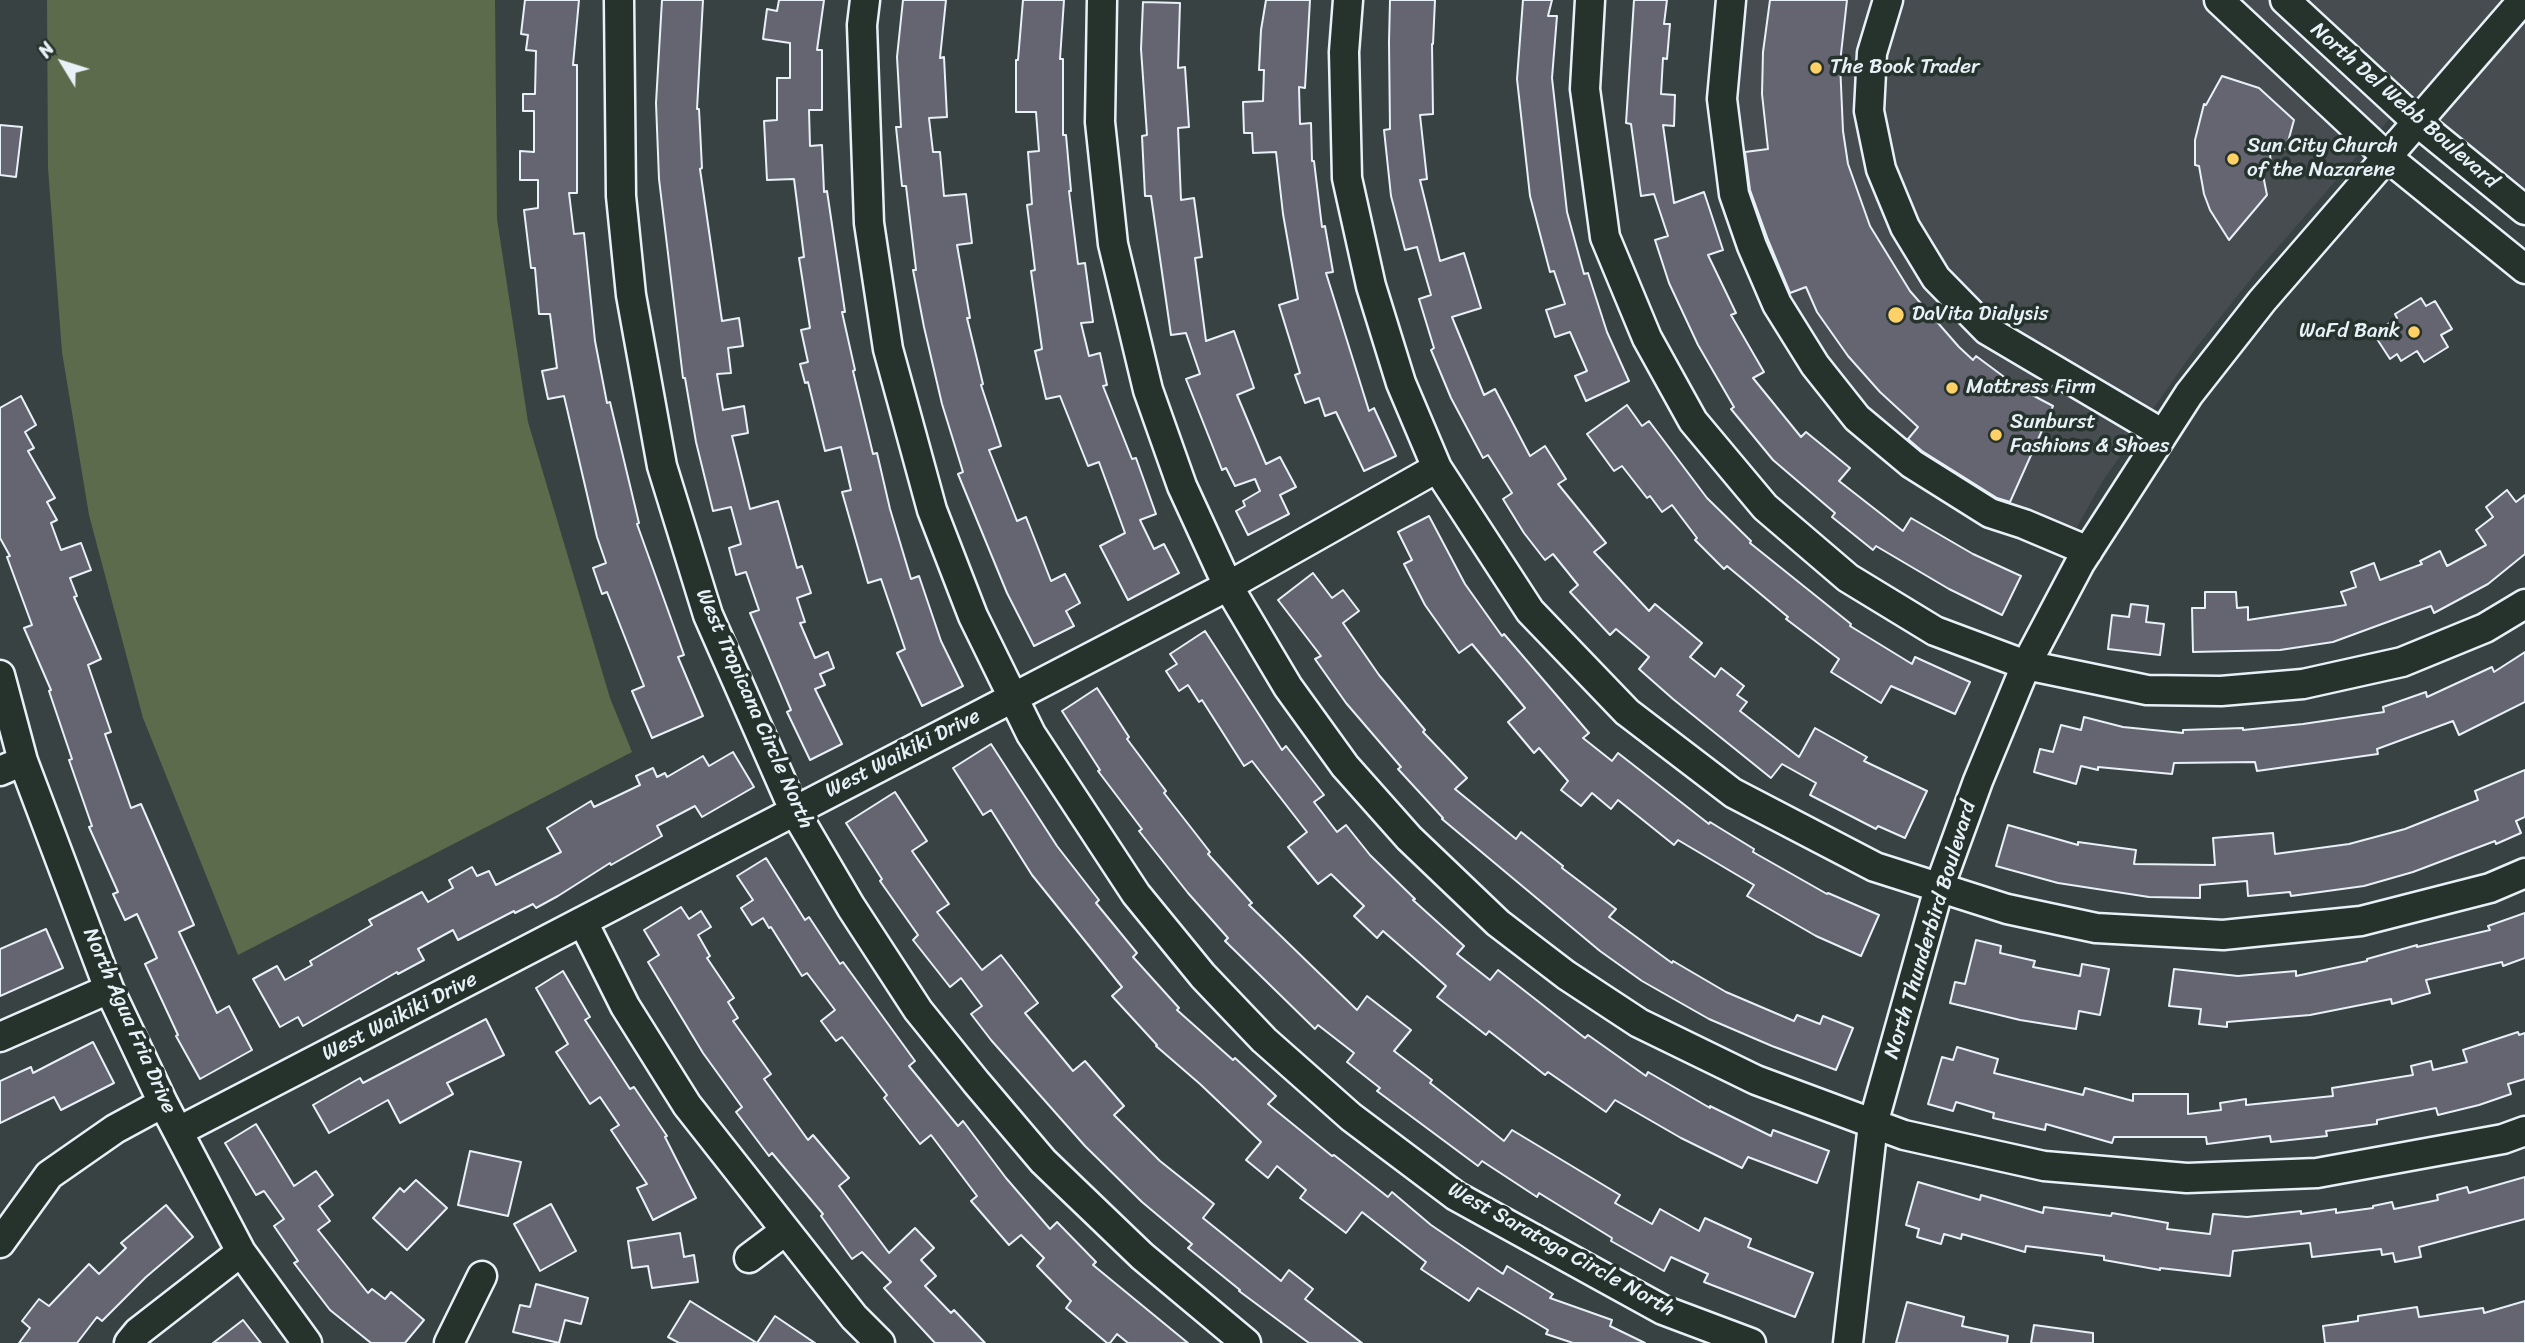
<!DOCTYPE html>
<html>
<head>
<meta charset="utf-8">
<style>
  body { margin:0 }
  #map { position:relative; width:2525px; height:1343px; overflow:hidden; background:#394242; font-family:Sriracha,sans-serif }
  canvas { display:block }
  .north { position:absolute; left:28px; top:28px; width:70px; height:70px; -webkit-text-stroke:5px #26332d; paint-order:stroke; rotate:308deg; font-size:19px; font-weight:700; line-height:28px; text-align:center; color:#e8f1f8 }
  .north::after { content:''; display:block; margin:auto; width:24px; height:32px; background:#e8f1f8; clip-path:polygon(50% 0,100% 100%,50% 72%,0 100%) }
</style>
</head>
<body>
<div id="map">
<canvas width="2525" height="1343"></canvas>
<div class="north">N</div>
</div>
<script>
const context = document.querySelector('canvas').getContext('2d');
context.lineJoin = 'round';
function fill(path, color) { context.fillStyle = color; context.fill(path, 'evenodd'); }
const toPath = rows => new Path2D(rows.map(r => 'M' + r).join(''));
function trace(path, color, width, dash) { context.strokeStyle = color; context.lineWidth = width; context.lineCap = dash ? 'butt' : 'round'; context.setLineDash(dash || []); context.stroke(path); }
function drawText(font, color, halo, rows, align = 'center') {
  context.font = font + ' Sriracha,sans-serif'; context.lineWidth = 7; context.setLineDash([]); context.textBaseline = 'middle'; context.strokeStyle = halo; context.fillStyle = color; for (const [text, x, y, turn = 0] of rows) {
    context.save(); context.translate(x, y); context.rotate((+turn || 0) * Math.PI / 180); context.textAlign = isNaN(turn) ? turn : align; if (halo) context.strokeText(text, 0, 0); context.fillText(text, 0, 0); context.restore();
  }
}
const built = toPath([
  [1718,0,2525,0,2525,188,2472,147,2411,94,2258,270,2195,349,2102,482,2064,550,1938,490,1785,336,1713,82,1713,36]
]);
const green = toPath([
  [47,0,495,0,497,219,528,422,610,698,632,752,238,955,143,718,89,515,62,352,48,168]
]);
const building = toPath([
  [525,0,579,0,573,65,577,65,577,193,569,193,574,234,584,233,595,341,607,403,610,402,639,523,637,524,684,655,678,657,703,716,652,738,632,691,644,686,607,592,602,594,593,568,606,563,597,537,564,396,548,399,542,371,557,368,550,314,539,314,535,268,531,268,524,210,538,208,538,180,520,180,520,151,534,152,534,111,523,111,523,94,535,94,536,51,526,50,528,35,521,34,525,0],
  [662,0,703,0,697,109,699,109,702,168,700,169,722,321,739,318,743,346,728,348,731,373,717,374,723,410,744,406,748,433,732,436,750,509,778,501,797,568,802,566,811,593,797,598,805,622,800,623,815,658,828,652,834,668,820,674,825,685,815,689,842,744,810,760,787,712,791,710,750,613,759,610,746,572,736,575,729,548,741,544,731,507,713,511,696,442,685,378,683,378,659,179,656,103,662,0],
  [779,0,824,0,817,50,822,50,822,110,809,110,810,146,822,145,824,192,827,191,845,312,842,312,855,370,853,371,873,454,877,453,890,509,911,579,919,576,941,641,963,686,922,706,897,653,905,649,881,579,868,583,842,492,851,490,841,447,825,451,808,382,805,383,800,364,808,362,801,330,810,328,799,258,804,257,794,179,767,180,764,121,777,120,777,78,790,78,790,43,763,39,767,9,777,11,779,0],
  [903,0,946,0,940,58,944,57,947,117,929,118,933,152,940,152,944,196,966,194,972,243,957,245,970,318,967,318,983,384,981,385,1001,446,989,450,1017,521,1026,517,1051,581,1065,574,1080,603,1066,611,1074,626,1034,646,1007,593,958,474,963,472,942,404,924,327,913,270,916,270,906,186,902,186,896,127,901,127,897,57,903,0],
  [1023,0,1064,0,1060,59,1063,59,1063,135,1066,135,1071,191,1069,191,1078,264,1085,263,1093,322,1081,323,1089,356,1100,353,1107,385,1103,386,1132,459,1136,458,1156,514,1140,520,1154,549,1164,544,1179,573,1128,600,1100,546,1125,533,1099,462,1088,466,1060,396,1046,399,1035,351,1042,349,1031,271,1035,270,1027,205,1032,204,1028,152,1039,151,1036,112,1016,112,1016,60,1018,60,1023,0],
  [1266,0,1310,0,1305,88,1299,87,1300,124,1311,123,1312,161,1314,161,1322,227,1325,226,1333,272,1326,273,1369,411,1374,408,1396,456,1364,471,1336,412,1325,416,1319,398,1305,403,1295,375,1300,373,1279,305,1298,299,1283,214,1276,152,1253,153,1252,133,1244,133,1243,102,1263,101,1264,70,1259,70,1261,30,1266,0],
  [1390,0,1435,0,1433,44,1432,44,1433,114,1420,115,1427,179,1420,180,1440,261,1464,253,1481,308,1452,317,1484,395,1495,389,1530,456,1545,446,1566,479,1558,484,1606,543,1594,552,1649,611,1655,604,1702,643,1690,657,1715,677,1721,668,1744,686,1737,695,1747,702,1740,711,1799,757,1815,728,1867,757,1864,761,1927,791,1905,838,1878,826,1876,829,1810,795,1816,783,1782,764,1771,778,1673,699,1639,669,1649,657,1616,629,1610,635,1570,592,1578,585,1553,554,1545,560,1524,533,1503,499,1512,493,1488,455,1483,458,1451,398,1431,350,1434,348,1419,299,1431,295,1417,247,1405,250,1391,196,1384,130,1390,129,1389,42,1390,0],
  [1523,0,1552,0,1548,16,1557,16,1552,78,1567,212,1584,274,1588,273,1607,332,1629,381,1586,401,1575,376,1587,371,1570,332,1555,337,1546,310,1565,304,1554,271,1550,272,1530,196,1517,79,1523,0],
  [1634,0,1667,0,1664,24,1670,24,1667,59,1663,58,1661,94,1675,95,1674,126,1663,125,1674,203,1704,192,1723,250,1708,255,1736,313,1731,315,1764,372,1753,378,1801,437,1806,432,1850,468,1839,481,1903,531,1911,518,1973,554,2021,576,2002,615,1949,589,1876,546,1873,550,1832,517,1835,513,1773,460,1731,409,1734,407,1698,345,1669,283,1655,240,1668,236,1654,194,1641,196,1631,124,1626,123,1634,0],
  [1770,0,1847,0,1840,63,1843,131,1848,164,1870,226,1910,291,1959,347,1973,360,1976,356,2019,388,2053,406,2010,502,1997,498,1922,451,1908,439,1918,427,1880,392,1848,356,1817,312,1806,287,1790,293,1768,240,1750,190,1745,152,1768,149,1762,94,1763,52,1770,0],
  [1143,2,1180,3,1178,68,1185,67,1189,127,1178,128,1181,200,1194,198,1202,257,1195,258,1206,341,1234,331,1254,388,1237,395,1266,464,1280,457,1296,487,1280,495,1289,514,1248,535,1236,511,1245,506,1243,501,1260,491,1255,479,1235,486,1226,468,1222,470,1186,379,1200,374,1186,333,1171,335,1151,196,1145,196,1142,136,1147,135,1141,49,1143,2],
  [2222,76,2259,88,2294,120,2286,149,2270,152,2271,168,2262,170,2267,195,2229,240,2210,210,2204,194,2199,166,2195,165,2195,140,2204,104,2206,105,2222,76],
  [0,125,22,127,16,177,0,175,0,125],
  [2421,298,2426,306,2435,301,2452,329,2441,335,2448,347,2424,362,2417,351,2401,361,2397,354,2390,359,2377,339,2383,335,2380,329,2397,318,2395,314,2421,298],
  [21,396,36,425,25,432,34,448,28,451,55,498,47,502,57,520,51,523,61,550,81,543,91,570,70,578,77,596,74,597,101,659,88,665,111,732,105,734,131,808,141,804,194,925,179,932,217,1013,229,1006,252,1050,200,1079,176,1036,178,1035,145,964,157,958,137,914,125,920,113,894,118,892,89,827,92,826,69,760,72,759,49,691,51,690,24,628,32,625,7,557,10,556,0,538,0,408,21,396],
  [1627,405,1642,426,1649,421,1707,498,1751,541,1750,543,1851,624,1850,626,1912,664,1915,657,1970,682,1955,714,1891,686,1881,703,1831,672,1839,659,1786,619,1788,617,1727,566,1724,569,1695,540,1697,538,1672,505,1662,512,1650,496,1647,498,1622,466,1614,471,1587,434,1627,405],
  [2507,490,2516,502,2525,495,2525,554,2488,584,2434,613,2431,606,2333,642,2280,650,2193,652,2192,608,2205,608,2205,592,2236,592,2237,608,2248,607,2248,620,2346,605,2341,592,2356,587,2351,572,2374,563,2380,580,2422,564,2420,561,2440,551,2447,566,2486,545,2476,530,2493,517,2486,507,2507,490],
  [1429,516,1465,584,1502,636,1504,634,1589,733,1583,738,1612,761,1618,753,1709,824,1710,822,1754,849,1753,852,1827,894,1828,893,1879,915,1861,956,1816,936,1747,896,1754,885,1678,840,1674,845,1618,800,1611,809,1592,793,1581,806,1561,790,1568,781,1539,748,1534,753,1508,722,1525,708,1472,644,1459,653,1425,605,1404,564,1412,560,1398,532,1429,516],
  [1313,573,1332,598,1343,590,1359,611,1343,623,1379,675,1425,730,1423,732,1467,778,1455,789,1516,839,1521,832,1563,866,1562,868,1616,909,1609,917,1672,963,1673,961,1726,992,1794,1021,1797,1015,1820,1024,1823,1016,1853,1028,1836,1070,1772,1046,1709,1019,1642,981,1600,951,1442,819,1443,818,1398,769,1401,767,1346,703,1315,659,1321,656,1278,600,1313,573],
  [2131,604,2148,606,2146,622,2164,624,2160,655,2108,649,2112,615,2129,617,2131,604],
  [1205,631,1282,750,1286,746,1324,795,1314,802,1337,832,1346,825,1370,855,1415,899,1413,900,1464,946,1457,954,1490,980,1498,970,1585,1038,1588,1035,1646,1076,1648,1072,1710,1108,1710,1106,1771,1136,1773,1130,1829,1151,1817,1183,1748,1157,1742,1168,1681,1138,1615,1100,1606,1112,1548,1072,1545,1075,1489,1031,1486,1035,1437,997,1446,986,1383,931,1377,938,1354,916,1364,906,1331,874,1318,884,1288,847,1307,832,1252,761,1244,766,1202,700,1199,702,1188,685,1179,691,1166,671,1177,664,1170,654,1205,631],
  [2525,652,2525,702,2459,735,2453,721,2377,749,2378,754,2257,771,2255,762,2174,763,2172,774,2098,767,2098,770,2081,766,2076,784,2034,772,2040,749,2053,752,2061,725,2081,730,2084,717,2123,727,2183,733,2183,730,2243,728,2243,730,2303,724,2384,712,2383,707,2426,692,2427,697,2492,667,2494,672,2525,652],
  [1097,688,1129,737,1127,739,1166,791,1164,793,1210,852,1208,854,1252,903,1249,905,1357,1010,1367,996,1411,1030,1394,1051,1432,1080,1430,1083,1504,1141,1512,1130,1620,1195,1615,1203,1652,1224,1660,1209,1699,1231,1705,1218,1751,1239,1748,1247,1813,1273,1795,1317,1704,1282,1708,1274,1671,1257,1664,1271,1611,1241,1612,1238,1539,1193,1537,1197,1482,1161,1478,1166,1377,1091,1380,1088,1347,1062,1354,1053,1318,1025,1315,1029,1225,941,1228,938,1188,893,1139,831,1142,829,1098,771,1100,770,1062,711,1097,688],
  [991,744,1057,846,1099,900,1096,903,1137,953,1133,957,1179,1008,1177,1010,1233,1060,1235,1058,1276,1096,1268,1104,1332,1156,1334,1155,1388,1197,1392,1192,1431,1225,1503,1274,1507,1266,1553,1294,1550,1298,1612,1320,1610,1326,1645,1343,1573,1343,1546,1334,1548,1330,1478,1288,1469,1301,1421,1269,1426,1262,1362,1212,1346,1233,1300,1198,1306,1190,1277,1166,1268,1178,1246,1160,1261,1142,1200,1084,1156,1046,1157,1045,1112,996,1122,987,1032,875,991,810,983,815,953,768,991,744],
  [733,752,754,787,702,817,695,806,657,826,662,836,611,865,610,863,558,896,536,908,533,904,515,913,514,911,458,940,453,930,418,949,424,960,398,974,397,972,303,1026,298,1017,280,1027,253,979,277,966,285,980,312,965,310,961,372,925,369,920,422,892,428,902,453,888,449,880,472,867,477,876,489,871,496,885,561,852,547,828,591,801,594,807,640,785,636,776,653,768,657,777,665,773,667,777,703,756,709,766,733,752],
  [2525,770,2525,817,2516,821,2521,833,2496,844,2495,841,2413,872,2364,886,2291,896,2290,892,2248,896,2247,881,2200,885,2200,898,2149,897,2058,883,1996,866,2008,825,2078,845,2078,842,2136,850,2134,864,2215,865,2213,838,2273,833,2275,854,2349,844,2405,829,2478,800,2475,791,2525,770],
  [895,792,927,841,912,851,949,904,937,912,982,970,1001,955,1038,1003,1025,1013,1073,1071,1085,1061,1124,1106,1114,1115,1160,1161,1214,1204,1203,1218,1281,1281,1289,1270,1313,1289,1305,1299,1362,1343,1309,1343,1239,1291,1240,1290,1188,1248,1192,1244,1142,1202,1085,1146,991,1040,971,1014,982,1006,961,978,950,987,913,940,918,935,880,881,882,879,846,823,895,792],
  [766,858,805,920,809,917,840,964,843,962,915,1061,909,1066,958,1126,963,1121,1006,1178,1050,1229,1057,1222,1096,1262,1093,1265,1188,1343,1128,1343,1117,1334,1110,1343,1107,1343,1066,1308,1071,1301,1037,1266,1044,1258,1021,1235,1009,1245,971,1201,977,1196,931,1135,920,1144,884,1098,887,1095,842,1037,836,1041,821,1021,835,1010,807,973,802,976,771,927,769,928,763,918,752,925,741,908,753,900,737,876,766,858],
  [681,907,689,919,701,911,711,927,698,935,710,956,707,958,734,998,728,1002,738,1018,733,1021,771,1074,764,1079,808,1140,813,1135,849,1178,839,1186,889,1253,915,1228,934,1248,921,1260,936,1276,925,1286,951,1313,954,1310,985,1343,935,1343,884,1288,891,1282,862,1252,852,1259,821,1216,823,1214,772,1153,769,1156,736,1112,742,1107,703,1053,648,962,659,955,644,930,681,907],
  [2525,913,2525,958,2503,966,2502,962,2426,980,2430,993,2392,1004,2391,999,2310,1015,2227,1022,2227,1027,2199,1024,2201,1009,2169,1006,2174,969,2238,976,2296,971,2296,976,2367,961,2367,959,2417,945,2417,947,2490,930,2488,926,2525,913],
  [46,929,63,968,0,996,0,949,46,929],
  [1976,940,2001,946,2000,953,2035,961,2033,967,2080,976,2082,964,2109,969,2100,1015,2079,1011,2076,1029,2020,1020,1950,1003,1955,982,1965,984,1976,940],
  [563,971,590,1017,585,1020,630,1089,634,1087,667,1136,665,1137,696,1198,653,1220,637,1188,647,1184,611,1130,619,1125,600,1097,590,1104,556,1052,568,1044,536,988,563,971],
  [486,1019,504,1055,447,1083,453,1094,400,1123,388,1100,329,1133,313,1105,360,1078,363,1083,486,1019],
  [2518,1032,2519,1035,2525,1033,2525,1079,2508,1084,2511,1094,2479,1105,2438,1115,2436,1108,2377,1120,2377,1124,2326,1131,2327,1136,2271,1142,2270,1136,2207,1144,2206,1137,2114,1137,2112,1143,2046,1124,2045,1130,1993,1118,1994,1113,1956,1102,1953,1111,1928,1104,1942,1057,1953,1060,1957,1047,1998,1059,1994,1073,2083,1095,2085,1088,2133,1101,2133,1094,2188,1094,2188,1114,2221,1110,2220,1103,2246,1099,2246,1105,2333,1096,2332,1088,2413,1075,2411,1066,2431,1061,2433,1070,2467,1062,2463,1050,2518,1032],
  [93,1042,114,1083,61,1110,54,1097,0,1123,0,1081,31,1067,33,1073,93,1042],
  [256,1124,294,1186,316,1171,333,1195,319,1206,330,1221,318,1230,368,1293,372,1289,385,1299,391,1292,424,1320,405,1343,371,1343,330,1310,294,1263,298,1261,274,1226,284,1219,264,1191,256,1195,225,1143,256,1124],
  [470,1151,521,1162,508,1216,458,1205,470,1151],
  [2525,1177,2525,1219,2419,1247,2421,1257,2395,1262,2393,1253,2382,1255,2381,1249,2312,1257,2310,1243,2233,1251,2230,1276,2160,1268,2160,1270,2104,1260,2104,1256,2026,1246,2025,1252,1962,1234,1961,1239,1944,1234,1941,1244,1917,1237,1919,1229,1906,1225,1918,1182,1980,1200,1981,1195,2043,1213,2044,1207,2111,1216,2112,1213,2168,1223,2167,1229,2210,1234,2213,1214,2247,1217,2301,1211,2301,1214,2336,1209,2336,1213,2373,1208,2373,1206,2392,1202,2394,1209,2438,1200,2437,1195,2467,1187,2469,1193,2525,1177],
  [416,1180,447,1208,407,1250,373,1218,400,1188,404,1192,416,1180],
  [551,1204,576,1251,540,1271,514,1224,551,1204],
  [166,1205,193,1237,146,1277,102,1321,97,1317,77,1343,19,1343,30,1328,22,1321,39,1299,49,1306,89,1264,99,1274,126,1248,121,1243,166,1205],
  [680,1233,684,1257,694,1255,698,1282,652,1288,648,1266,632,1268,628,1241,680,1233],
  [536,1284,588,1298,581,1324,565,1320,559,1343,513,1332,520,1305,530,1307,536,1284],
  [690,1301,757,1343,775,1316,815,1343,679,1343,668,1337,690,1301],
  [2525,1301,2525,1343,2325,1343,2323,1326,2358,1321,2358,1316,2417,1307,2419,1317,2483,1308,2484,1313,2525,1301],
  [1907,1302,1964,1317,1962,1326,2008,1336,2007,1343,1896,1343,1907,1302],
  [243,1320,261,1343,213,1343,243,1320],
  [2034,1325,2093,1333,2093,1343,2031,1343,2034,1325]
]);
const minor = toPath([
  [619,0,621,196,631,295,662,466,708,615,794,810,851,907,918,1010,976,1082,1043,1161,1142,1256,1246,1343],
  [865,0,862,25,869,223,888,349,932,510,973,616,1031,734,1136,894,1203,976,1264,1040,1351,1117,1456,1196,1663,1310,1751,1343],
  [1102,0,1100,122,1113,244,1148,390,1182,486,1228,586,1288,687,1345,766,1409,838,1498,923,1566,975,1639,1023,1756,1080,1904,1135,2044,1166,2187,1178,2317,1173,2503,1139,2525,1131],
  [1348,0,1344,52,1347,178,1371,286,1401,383,1437,468,1530,611,1627,712,1733,793,1875,867,2007,909,2096,928,2223,935,2361,921,2490,888,2525,873],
  [1590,0,1585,89,1605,237,1647,338,1693,421,1765,507,1848,578,1935,631,2026,665,2147,690,2221,691,2303,684,2402,662,2485,628,2525,604],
  [1731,0,1722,99,1734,194,1752,246,1777,304,1815,365,1857,418,1912,464,1990,513,2024,524,2088,551],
  [1888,0,1872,53,1869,111,1881,169,1905,227,1936,278,1987,330,2163,434],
  [2219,0,2387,157,2525,269],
  [2285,0,2417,122,2525,210],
  [0,675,23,761,109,989,163,1103,241,1252,307,1343],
  [0,771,23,761],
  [583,922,625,1006,687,1105,854,1317,880,1343],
  [0,1037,109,989],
  [179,1131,1228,586,1437,468],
  [0,1243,49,1175,115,1129,163,1103],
  [749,1258,785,1231],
  [129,1343,138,1332,241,1252],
  [449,1343,482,1276],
  [1848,1343,1873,1124,1939,888,1978,781,2026,665,2080,563,2189,394,2262,301,2523,0]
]);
const markers = [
  [1816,68,7,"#ffd166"],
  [2233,159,7,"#ffd166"],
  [1896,315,9,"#ffd166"],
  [2414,332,7,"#ffd166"],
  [1952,388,7,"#ffd166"],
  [1996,435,7,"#ffd166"]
];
const poiNames = [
  ["The Book Trader",1830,68],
  ["Sun City Church",2247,147],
  ["of the Nazarene",2247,171],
  ["DaVita Dialysis",1912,315],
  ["WaFd Bank",2400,332,"right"],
  ["Mattress Firm",1966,388],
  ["Sunburst",2010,423],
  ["Fashions & Shoes",2010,447]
];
const streetNames = [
  ["North Del Webb Boulevard",2404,106,41],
  ["West Tropicana Circle North",754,709,66],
  ["West Waikiki Drive",903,754,-27],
  ["North Thunderbird Boulevard",1931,930,-73],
  ["West Waikiki Drive",400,1017,-27],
  ["North Agua Fria Drive",129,1021,66],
  ["West Saratoga Circle North",1561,1250,29]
];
fill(built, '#464c50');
fill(green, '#5c6b4c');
fill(building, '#656572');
trace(building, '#e8f1f8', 2);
trace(minor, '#e8f1f8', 33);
trace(minor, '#26332d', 28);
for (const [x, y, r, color] of markers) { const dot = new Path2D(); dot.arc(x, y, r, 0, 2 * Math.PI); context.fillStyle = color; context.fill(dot); trace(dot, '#26332d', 2.5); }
drawText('21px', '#e8f1f8', '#26332d', poiNames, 'left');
drawText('21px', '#e8f1f8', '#26332d', streetNames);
</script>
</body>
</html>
